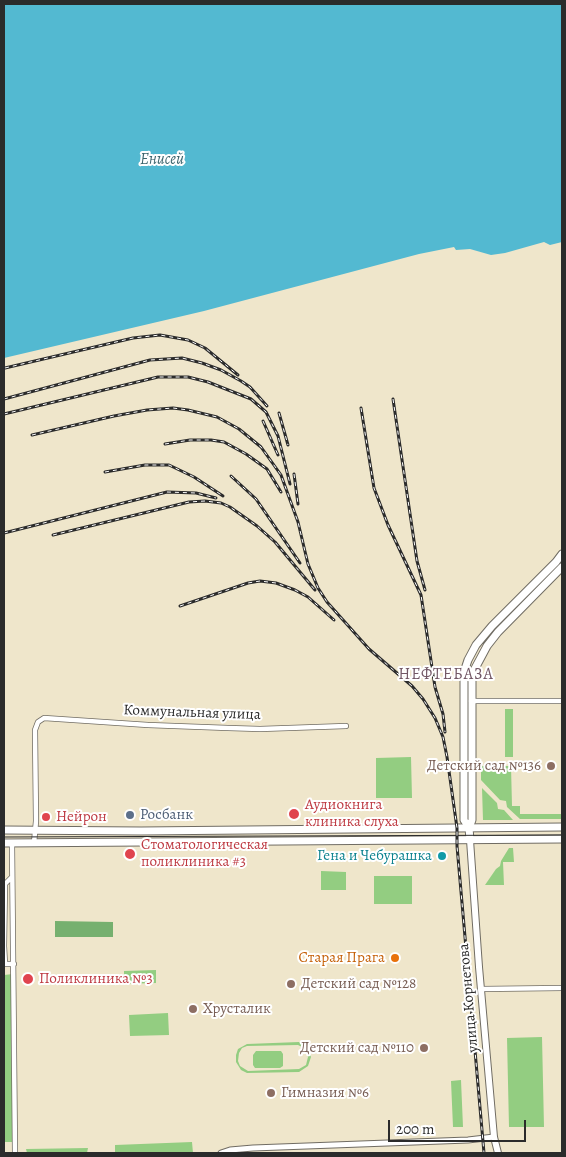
<!DOCTYPE html>
<html>
<head>
<meta charset="utf-8">
<style>
  body { margin:0 }
  #map { position:relative; width:566px; height:1157px; overflow:hidden; background:#efe6cb; font-family:Alegreya,serif }
  canvas { display:block }
  .frame { position:absolute; inset:0; border:5px solid #2b2b2b; pointer-events:none }
  .scale { position:absolute; left:388px; top:1120px; width:138px; height:22px; box-sizing:border-box; border:2px solid #2b2b2b; border-top:0; padding-left:6px; font-size:15px; line-height:18px; white-space:nowrap; color:#2b2b2b; -webkit-text-stroke:4px #fff; paint-order:stroke }
</style>
</head>
<body>
<div id="map">
<canvas width="566" height="1157"></canvas>
<div class="frame"></div>
<div class="scale">200 m</div>
</div>
<script>
const context = document.querySelector('canvas').getContext('2d');
context.lineJoin = 'round';
function fill(path, color) { context.fillStyle = color; context.fill(path, 'evenodd'); }
const toPath = rows => new Path2D(rows.map(r => 'M' + r).join(''));
function trace(path, color, width, dash) { context.strokeStyle = color; context.lineWidth = width; context.lineCap = dash ? 'butt' : 'round'; context.setLineDash(dash || []); context.stroke(path); }
function drawText(font, color, halo, rows, align = 'center') {
  context.font = font + ' Alegreya,serif'; context.lineWidth = 4; context.setLineDash([]); context.textBaseline = 'middle'; context.strokeStyle = halo; context.fillStyle = color; for (const [text, x, y, turn = 0] of rows) {
    context.save(); context.translate(x, y); context.rotate((+turn || 0) * Math.PI / 180); context.textAlign = isNaN(turn) ? turn : align; if (halo) context.strokeText(text, 0, 0); context.fillText(text, 0, 0); context.restore();
  }
}
const green = toPath([
  [505,709,513,709,513,757,505,757],
  [411,757,412,798,376,798,376,758],
  [481,766,511,766,512,806,520,806,520,814,562,814,562,819,520,819,507,807,506,801,500,800,481,780],
  [482,788,497,803,498,809,504,810,513,820,483,820],
  [509,848,513,848,514,862,503,862,504,885,485,885,496,869,500,866,501,861],
  [321,871,346,872,346,890,321,890],
  [374,876,412,876,412,904,374,904],
  [156,970,156,983,124,984,124,971],
  [13,974,12,1142,4,1142,4,975],
  [168,1013,169,1035,130,1036,129,1015],
  [542,1037,544,1127,509,1127,507,1038],
  [299,1042,307,1047,311,1057,308,1066,299,1072,247,1073,241,1070,236,1062,236,1055,238,1049,247,1044],
  [298,1045,306,1049,308,1057,306,1065,299,1069,248,1071,240,1066,238,1061,239,1053,242,1048,247,1046],
  [256,1051,281,1051,283,1054,283,1066,280,1068,255,1068,253,1065,253,1055],
  [461,1080,463,1127,453,1127,451,1081],
  [192,1142,193,1153,115,1153,115,1145],
  [88,1148,87,1153,27,1153,26,1149]
]);
const forest = toPath([
  [55,921,113,922,113,937,55,937]
]);
const water = toPath([
  [4,4,562,4,562,242,550,245,544,242,505,253,491,255,470,249,456,250,454,247,419,254,204,311,4,358]
]);
const minor = toPath([
  [471,701,562,701],
  [12,843,15,1153],
  [34,843,36,821,35,730,38,722,44,718,148,725,228,728,260,729,346,726],
  [12,877,5,884,4,946,5,964,14,964],
  [481,989,562,988]
]);
const tertiary = toPath([
  [221,1153,230,1150,253,1148,468,1140,494,1137]
]);
const secondary = toPath([
  [470,840,479,967,494,1137,498,1153]
]);
const primary = toPath([
  [469,828,464,820,464,672,468,660,476,645,492,626,556,562,562,554],
  [470,840,469,828,472,820,472,674,487,646,498,632,562,567]
]);
const trunk = toPath([
  [4,830,141,831,562,827],
  [4,843,562,839]
]);
const tram = toPath([
  [4,837,562,835]
]);
const rail = toPath([
  [5,368,133,338,160,335,188,340,205,348,238,375],
  [4,399,150,360,182,358,202,363,221,370,241,381,250,387,267,406],
  [393,399,417,561,425,590],
  [361,408,374,488,388,525,421,595,435,687,443,714,445,732],
  [279,413,288,445],
  [4,414,158,377,188,377,208,382,251,399,266,412,278,436,290,484],
  [263,421,278,455],
  [32,435,114,416,147,410,173,408,188,410,217,417,239,429,261,447,281,475,298,522,308,564,318,588,327,602,369,649,412,686,423,699,435,718,443,737,447,757,457,828,457,846,484,1153],
  [165,444,190,440,211,440,224,442,246,454,267,469,281,492],
  [105,472,145,465,169,465,194,477,223,496],
  [294,474,298,504],
  [231,476,256,499,300,563],
  [4,533,167,492,196,493,216,498],
  [53,535,189,502,205,501,221,503,230,507,257,526,275,542,315,590],
  [180,606,248,583,260,581,276,583,295,590,308,597,334,620]
]);
const markers = [
  [551,766,5,"#8d6e63"],
  [294,814,6,"#e0444e"],
  [130,815,5,"#5c6f8a"],
  [46,817,5,"#e0444e"],
  [130,854,6,"#e0444e"],
  [442,856,5,"#0f9aa8"],
  [395,958,5,"#e8710a"],
  [28,979,6,"#e0444e"],
  [291,984,5,"#8d6e63"],
  [193,1009,5,"#8d6e63"],
  [424,1048,5,"#8d6e63"],
  [271,1093,5,"#8d6e63"]
];
const streetNames = [
  ["Коммунальная улица",192,713,2],
  ["улица Корнетова",469,998,-95]
];
const educationNames = [
  ["Детский сад №136",541,766,"right"],
  ["Детский сад №128",301,984],
  ["Хрусталик",203,1009],
  ["Детский сад №110",414,1048,"right"],
  ["Гимназия №6",281,1093]
];
const healthNames = [
  ["Аудиокнига",305,805],
  ["клиника слуха",305,822],
  ["Нейрон",56,817],
  ["Стоматологическая",141,845],
  ["поликлиника #3",141,862],
  ["Поликлиника №3",39,979]
];
const serviceNames = [
  ["Росбанк",140,815]
];
const cultureNames = [
  ["Гена и Чебурашка",432,856]
];
const foodNames = [
  ["Старая Прага",385,958]
];
const waterNames = [
  ["Енисей",162,160]
];
const neighbourhoodNames = [
  ["НЕФТЕБАЗА",446,675]
];
fill(green, '#93cd81');
fill(forest, '#76b06f');
fill(water, '#53b9d1');
trace(minor, '#706c63', 6);
trace(tertiary, '#706c63', 7);
trace(secondary, '#706c63', 8);
trace(primary, '#706c63', 9);
trace(trunk, '#706c63', 9);
trace(minor, '#fff', 4.5);
trace(tertiary, '#fff', 5);
trace(secondary, '#fff', 6);
trace(primary, '#fff', 7);
trace(trunk, '#fff', 7);
trace(tram, '#2b2b2b', 1);
trace(rail, '#2b2b2b', 3);
trace(rail, '#fff', 1, [4]);
for (const [x, y, r, color] of markers) { const dot = new Path2D(); dot.arc(x, y, r, 0, 2 * Math.PI); context.fillStyle = color; context.fill(dot); trace(dot, '#fff', 2); }
drawText('15px', '#2b2b2b', '#fff', streetNames);
drawText('15px', '#785e54', '#fff', educationNames, 'left');
drawText('15px', '#be3a42', '#fff', healthNames, 'left');
drawText('15px', '#4e5e75', '#fff', serviceNames, 'left');
drawText('15px', '#0d838f', '#fff', cultureNames, 'right');
drawText('15px', '#c56008', '#fff', foodNames, 'right');
drawText('italic 16px', '#3b646d', '#fff', waterNames);
context.letterSpacing = '1px';
drawText('16px', '#725765', '#fff', neighbourhoodNames);
context.letterSpacing = '0px';
</script>
</body>
</html>
